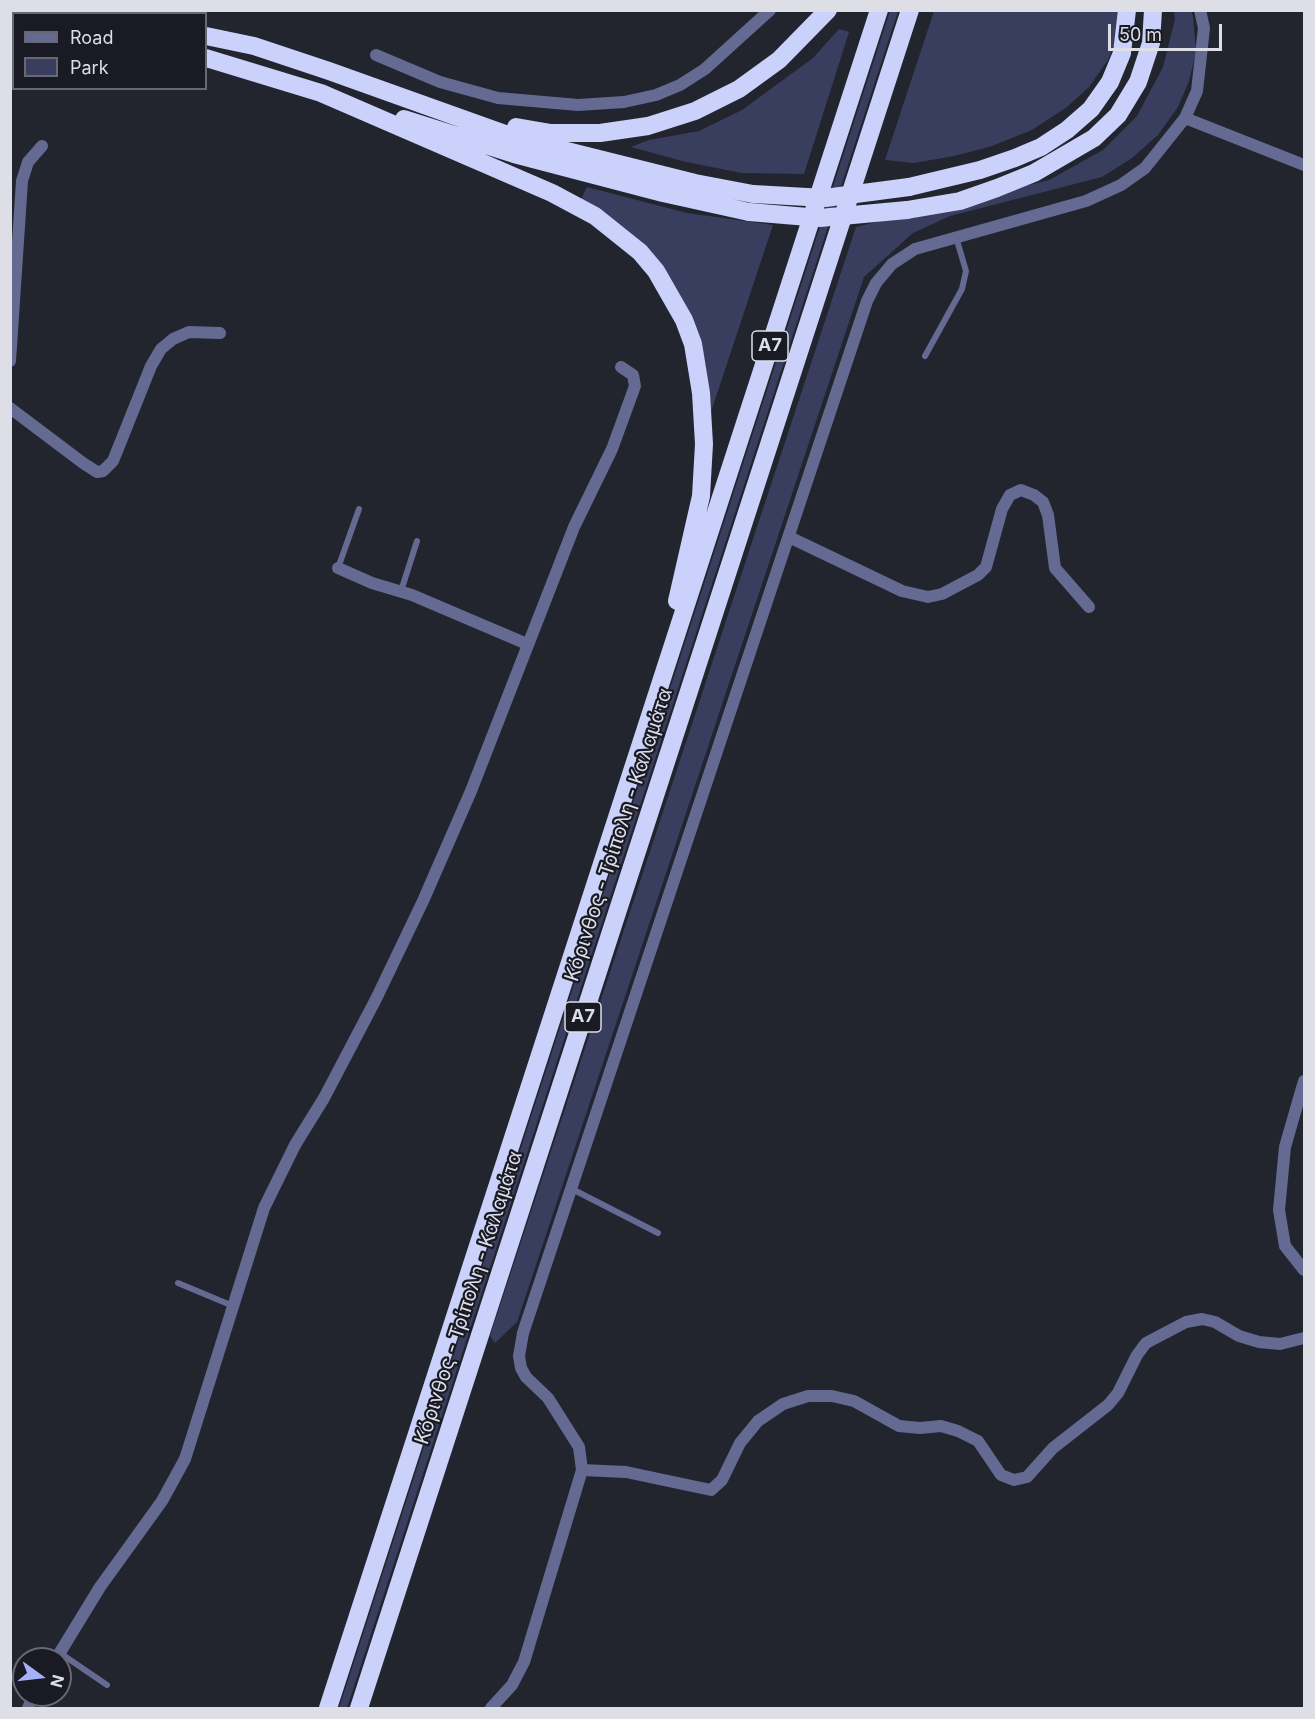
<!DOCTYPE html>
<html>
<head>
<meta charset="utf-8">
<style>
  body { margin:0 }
  #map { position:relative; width:1315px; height:1719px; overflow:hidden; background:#22242e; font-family:Inter,sans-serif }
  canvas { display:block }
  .frame { position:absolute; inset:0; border:12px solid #dddee6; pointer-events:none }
  .legend { position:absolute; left:12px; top:12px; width:195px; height:78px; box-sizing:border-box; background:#191a24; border:2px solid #676872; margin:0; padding:8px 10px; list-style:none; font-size:18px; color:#dddee6 }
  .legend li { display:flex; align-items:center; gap:12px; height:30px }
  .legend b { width:30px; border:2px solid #676872 }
  .north { position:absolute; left:12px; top:1647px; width:60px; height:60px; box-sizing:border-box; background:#191a24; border:2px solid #676872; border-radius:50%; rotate:105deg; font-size:16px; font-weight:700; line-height:24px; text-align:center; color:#dddee6 }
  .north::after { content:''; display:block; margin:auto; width:21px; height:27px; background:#a6b1fc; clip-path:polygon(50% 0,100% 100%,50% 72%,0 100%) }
  .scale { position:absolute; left:1108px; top:24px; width:114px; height:27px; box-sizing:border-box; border:3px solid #dddee6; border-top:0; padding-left:8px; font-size:18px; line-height:21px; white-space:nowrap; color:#dddee6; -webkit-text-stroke:4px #191a24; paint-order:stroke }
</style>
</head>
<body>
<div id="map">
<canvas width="1315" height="1719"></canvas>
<div class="frame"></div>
<ul class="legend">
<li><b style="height:8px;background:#646a92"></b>Road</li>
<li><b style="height:16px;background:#3a3e5e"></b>Park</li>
</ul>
<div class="north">N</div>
<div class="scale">50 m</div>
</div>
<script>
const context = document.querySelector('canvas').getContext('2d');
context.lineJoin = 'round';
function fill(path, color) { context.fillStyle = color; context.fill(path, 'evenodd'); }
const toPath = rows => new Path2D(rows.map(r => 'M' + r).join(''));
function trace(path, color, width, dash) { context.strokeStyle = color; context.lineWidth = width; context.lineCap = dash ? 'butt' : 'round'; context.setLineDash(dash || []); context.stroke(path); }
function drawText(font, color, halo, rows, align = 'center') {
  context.font = font + ' Inter,sans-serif'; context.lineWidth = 4.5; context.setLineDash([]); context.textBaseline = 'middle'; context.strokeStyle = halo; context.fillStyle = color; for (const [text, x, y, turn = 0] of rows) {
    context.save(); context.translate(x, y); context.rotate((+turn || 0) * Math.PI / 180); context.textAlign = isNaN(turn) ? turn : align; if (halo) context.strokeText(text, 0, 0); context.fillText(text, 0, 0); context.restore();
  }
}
const green = toPath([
  [890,11,898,11,347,1708,339,1708],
  [934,11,1122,11,1119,33,1108,60,1089,87,1067,107,1032,130,989,147,954,156,914,163,885,160],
  [1174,11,1191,11,1193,16,1196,52,1189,81,1178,107,1158,135,1132,158,1102,177,950,216,913,233,864,277,517,1322,495,1343,490,1336,856,227,1049,180,1103,150,1137,116,1163,67,1175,19],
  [839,29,849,32,804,174,742,173,686,162,631,147,649,140,699,131,742,110,813,58],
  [587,187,687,213,773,225,707,424,687,318,581,199]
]);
const lane = toPath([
  [925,356,962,289,966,271,956,237],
  [338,568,359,509],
  [401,591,417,541],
  [572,1189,658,1233],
  [178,1283,233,1306],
  [60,1653,107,1685]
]);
const street = toPath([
  [376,55,440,82,498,98,578,105,624,102,656,95,680,85,705,69,770,10],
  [1185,118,1304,165],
  [10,361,22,181,28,162,42,146],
  [10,408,83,463,97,472,103,471,113,461,151,366,161,349,173,339,189,332,220,333],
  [789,537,902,591,928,597,942,594,978,575,986,567,1002,509,1010,495,1021,490,1034,495,1043,502,1048,515,1055,568,1089,607],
  [338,568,372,583,412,595,527,644],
  [1304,1081,1285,1147,1279,1210,1285,1246,1304,1270],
  [582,1470,626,1472,711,1490,722,1480,740,1443,758,1421,783,1404,808,1396,832,1396,854,1401,899,1426,920,1428,941,1426,958,1431,978,1441,1001,1475,1014,1480,1027,1477,1053,1448,1108,1405,1118,1393,1137,1355,1146,1343,1186,1322,1202,1319,1215,1322,1239,1336,1259,1342,1280,1344,1304,1338],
  [56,1659,100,1587,162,1501,185,1459,264,1208,295,1145,324,1098,376,999,423,901,471,791,574,527,612,449,635,386,633,375,621,367],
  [28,1708,34,1695],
  [491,1708,512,1685,524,1662,582,1470,579,1447,548,1398,526,1377,521,1368,519,1356,523,1333,867,301,876,283,892,264,915,249,1086,201,1121,185,1145,168,1185,118,1197,91,1204,28,1200,10]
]);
const highway = toPath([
  [10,25,14,25],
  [206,36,254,46,329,71,519,139,695,183,753,194],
  [206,58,321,93,552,193,595,216,640,252,656,271,684,320,693,344,701,393,704,444,701,496,677,601],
  [404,119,514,154,663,193,749,212],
  [516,127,551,133,600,133,648,126,695,111,739,89,779,60,828,10],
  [909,187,980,170,1015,158,1041,147,1067,130,1091,109,1110,82,1122,53,1127,10],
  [907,210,960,201,997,188,1034,173,1094,138,1118,115,1138,82,1151,43,1153,10],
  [328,1708,879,10],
  [359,1708,910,10]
]);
const highwayBridge = toPath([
  [753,194,825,198,909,187],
  [749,212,820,218,907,210]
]);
const shields = [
  [770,346,36],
  [583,1017,36]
];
const shieldNames = [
  ["Α7",770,346],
  ["Α7",583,1017]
];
const streetNames = [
  ["Κόρινθος - Τρίπολη - Καλαμάτα",619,835,-72],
  ["Κόρινθος - Τρίπολη - Καλαμάτα",469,1298,-72]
];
fill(green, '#3a3e5e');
trace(lane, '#646a92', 6);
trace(street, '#646a92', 12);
trace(highway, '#cad1fa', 18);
trace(highwayBridge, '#cad1fa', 18);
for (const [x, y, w] of shields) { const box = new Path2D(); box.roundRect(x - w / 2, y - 15, w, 30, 4.5); context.fillStyle = '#191a24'; context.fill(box); trace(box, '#dddee6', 1.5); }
drawText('bold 18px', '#dddee6', null, shieldNames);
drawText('20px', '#dddee6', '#191a24', streetNames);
</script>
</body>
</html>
